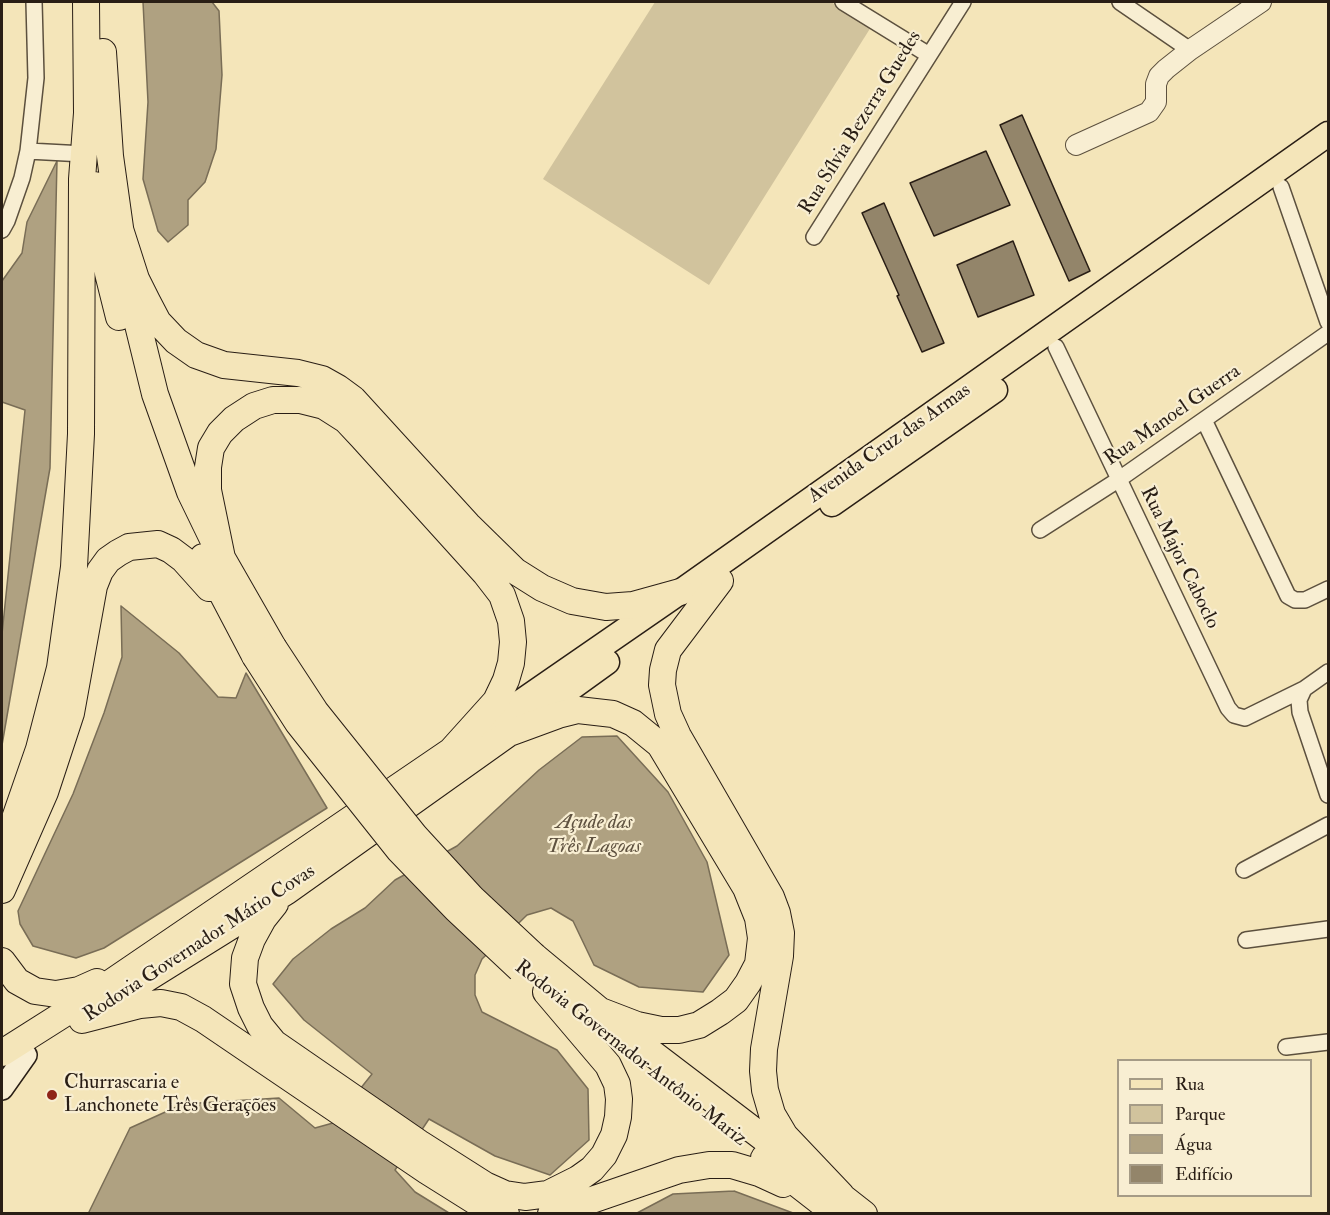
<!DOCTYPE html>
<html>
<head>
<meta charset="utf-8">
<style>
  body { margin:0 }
  #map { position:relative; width:1330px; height:1215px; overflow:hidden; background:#f4e5b9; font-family:"IM FELL Double Pica",serif }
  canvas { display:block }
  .frame { position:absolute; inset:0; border:3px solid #291e15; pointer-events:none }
  .legend { position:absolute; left:1117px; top:1059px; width:195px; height:138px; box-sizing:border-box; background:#f8eed2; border:2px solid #a59b86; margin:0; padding:8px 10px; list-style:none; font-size:18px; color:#291e15 }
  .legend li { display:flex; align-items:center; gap:12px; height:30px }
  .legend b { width:30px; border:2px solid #a59b86 }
</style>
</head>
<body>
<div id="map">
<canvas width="1330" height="1215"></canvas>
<div class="frame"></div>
<ul class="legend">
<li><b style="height:8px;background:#f4e5b9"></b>Rua</li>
<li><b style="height:16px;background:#d1c39d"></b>Parque</li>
<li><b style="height:16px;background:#afa181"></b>Água</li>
<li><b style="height:16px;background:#93856a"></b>Edifício</li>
</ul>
</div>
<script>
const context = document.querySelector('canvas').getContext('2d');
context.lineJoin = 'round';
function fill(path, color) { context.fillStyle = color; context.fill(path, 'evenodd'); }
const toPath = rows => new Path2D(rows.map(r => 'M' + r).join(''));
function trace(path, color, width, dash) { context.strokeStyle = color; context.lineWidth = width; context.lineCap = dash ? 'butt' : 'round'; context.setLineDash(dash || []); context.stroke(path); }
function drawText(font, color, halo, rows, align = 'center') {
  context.font = font + ' "IM FELL Double Pica",serif'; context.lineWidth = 4.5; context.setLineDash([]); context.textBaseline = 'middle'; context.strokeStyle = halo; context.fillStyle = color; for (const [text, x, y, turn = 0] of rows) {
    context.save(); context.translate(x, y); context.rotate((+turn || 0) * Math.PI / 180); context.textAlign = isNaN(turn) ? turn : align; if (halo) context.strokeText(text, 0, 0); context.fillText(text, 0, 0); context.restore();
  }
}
const green = toPath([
  [655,2,831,2,871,27,709,285,543,179]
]);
const water = toPath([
  [143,2,212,2,219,11,222,75,216,149,205,182,188,200,188,225,168,242,158,231,143,179,148,102,143,2],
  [57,161,50,468,2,745,2,634,25,410,2,402,2,281,22,253,27,222,57,161],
  [121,606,179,653,218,697,236,698,246,673,327,808,104,948,76,958,33,946,20,924,18,911,73,794,104,713,122,657,121,606],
  [617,736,668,792,707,862,729,955,703,992,639,987,594,965,573,921,551,908,527,915,482,959,475,975,475,995,482,1012,557,1050,588,1089,589,1140,550,1175,495,1156,429,1119,395,1170,415,1192,449,1213,88,1214,130,1128,183,1104,279,1098,315,1128,333,1123,372,1074,304,1020,273,984,293,959,331,929,365,908,395,880,457,846,539,770,582,737,617,736],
  [734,1191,793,1213,637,1213,673,1194,734,1191]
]);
const building = toPath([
  [1022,115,1090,271,1069,281,1000,125,1022,115],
  [986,151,1010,205,934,236,910,183,986,151],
  [884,203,944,343,922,352,897,296,899,295,862,213,884,203],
  [1013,241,1034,295,978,317,957,265,1013,241]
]);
const minor = toPath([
  [843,2,929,55],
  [1120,2,1190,50],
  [28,151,84,154],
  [1281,187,1328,322],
  [2,230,7,221,22,178,28,151,36,78,34,2],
  [814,237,963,2],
  [1056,347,1228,708,1234,715,1245,718,1304,689],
  [1204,420,1288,596,1295,600,1305,600,1328,589],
  [1040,530,1118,480,1328,333],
  [1328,672,1304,689,1299,700,1300,712,1328,795],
  [1244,870,1328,825],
  [1246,940,1328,929],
  [1286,1047,1328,1042]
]);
const tertiary = toPath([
  [1076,145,1149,112,1156,102,1156,84,1159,76,1166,69,1190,50,1261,2]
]);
const secondary = toPath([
  [2,1089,26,1055]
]);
const primary = toPath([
  [832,504,995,390],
  [521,724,607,662],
  [470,737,680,592,1328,134]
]);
const trunk = toPath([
  [103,52,110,156,122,242],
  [95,185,108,273,119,317],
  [119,226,136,279,147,301,158,322,176,341,196,355,224,365,298,373,322,379,338,388,353,399,468,525,515,571,542,588,572,601,606,607,633,605,680,592],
  [128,284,155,394,190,492,222,558,273,647],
  [203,557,255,656],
  [720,581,668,650,663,670,662,685,668,714,678,736,771,897,777,913,781,933,780,956,764,1049,763,1071,765,1090,772,1114,785,1136,841,1195],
  [2,846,13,824,39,749,60,668,74,567,81,434,82,179,87,113,86,2],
  [2,890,45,792,71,713,94,586,100,571,108,560,118,553,129,547,158,544,171,550,183,559,209,588],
  [275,904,263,919,252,939,245,958,243,984,251,1008,260,1026,274,1043,419,1143,485,1185,505,1194,525,1197,548,1194,578,1179,592,1169,604,1155,614,1135,618,1117,619,1099,617,1084,608,1065,546,992],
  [534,956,640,1044,795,1162],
  [2,961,17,981,35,991,56,994,79,990,97,982],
  [133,987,287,891,509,733,558,715,578,710,613,714,633,723,660,745,746,888,758,918,761,938,758,964,748,983,736,1000,720,1012,699,1025,679,1030,661,1030,637,1025,598,1010],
  [82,1020,140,1005,161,1003,181,1007,203,1019,256,1055,427,1171,478,1203,506,1214],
  [2,1053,81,1003,451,751,496,701,506,680,511,663,513,642,511,621,502,595,485,573,362,437,346,420,324,406,300,400,273,400,254,406,234,419,220,433,211,448,208,467,208,490,222,558],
  [764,1158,836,1214],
  [827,1185,864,1214],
  [551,1214,679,1170,709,1165,732,1165,759,1173,783,1184]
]);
const trunkBridge = toPath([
  [273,647,315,711,415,836,472,898,534,956],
  [255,656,298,723,399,850,456,909,520,969]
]);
const markers = [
  [52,1095,6,"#8f2418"]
];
const streetNames = [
  ["Rua Sílvia Bezerra Guedes",861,123,-58],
  ["Rua Manoel Guerra",1173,416,-35],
  ["Avenida Cruz das Armas",890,444,-35],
  ["Rua Major Caboclo",1179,558,64],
  ["Rodovia Governador Mário Covas",200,944,-33],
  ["Rodovia Governador Antônio Mariz",630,1054,38]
];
const poiNames = [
  ["Churrascaria e",64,1084],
  ["Lanchonete Três Gerações",64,1107]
];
const waterNames = [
  ["Açude das",594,823],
  ["Três Lagoas",594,847]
];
fill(green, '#d1c39d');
fill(water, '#afa181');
trace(water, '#796d56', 1.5);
fill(building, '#93856a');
trace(building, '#291e15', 1.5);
trace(minor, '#5c503e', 18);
trace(tertiary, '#5c503e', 22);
trace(secondary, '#291e15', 24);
trace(primary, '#291e15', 27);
trace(trunk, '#291e15', 28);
trace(minor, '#f8eed2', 15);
trace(tertiary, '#f8eed2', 20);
trace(secondary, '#f8eed2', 21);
trace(primary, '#f4e5b9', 24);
trace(trunk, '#f4e5b9', 26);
trace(trunkBridge, '#291e15', 28, []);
trace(trunkBridge, '#f4e5b9', 26);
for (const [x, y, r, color] of markers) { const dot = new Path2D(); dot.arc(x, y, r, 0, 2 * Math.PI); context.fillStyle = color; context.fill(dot); trace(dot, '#f8eed2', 2); }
drawText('20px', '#291e15', '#f8eed2', streetNames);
drawText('20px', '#291e15', '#f8eed2', poiNames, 'left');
drawText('italic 21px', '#5f5240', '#f8eed2', waterNames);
</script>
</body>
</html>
